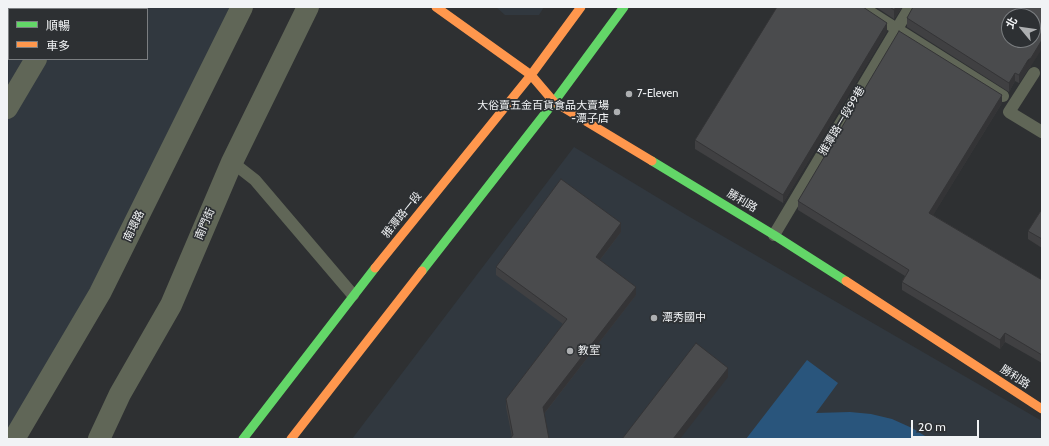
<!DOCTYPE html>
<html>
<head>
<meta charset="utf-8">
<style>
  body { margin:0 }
  #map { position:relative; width:1049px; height:446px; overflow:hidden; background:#2e3032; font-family:Cabin,"Noto Sans TC",sans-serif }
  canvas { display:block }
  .frame { position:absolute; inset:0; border:8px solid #f1f3f5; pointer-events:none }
  .legend { position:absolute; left:8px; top:8px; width:140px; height:52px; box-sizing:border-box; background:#2d3033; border:1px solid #7b7e81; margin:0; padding:5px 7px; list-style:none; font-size:12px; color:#f1f3f5 }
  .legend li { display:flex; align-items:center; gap:8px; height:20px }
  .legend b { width:20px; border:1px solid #7b7e81 }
  .north { position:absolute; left:1001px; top:8px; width:40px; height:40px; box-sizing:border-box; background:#2d3033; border:1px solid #7b7e81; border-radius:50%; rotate:299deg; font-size:11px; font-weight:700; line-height:16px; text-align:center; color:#f1f3f5 }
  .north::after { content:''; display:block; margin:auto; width:14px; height:18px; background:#adafb1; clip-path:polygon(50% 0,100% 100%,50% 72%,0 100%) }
  .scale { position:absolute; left:911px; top:420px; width:68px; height:18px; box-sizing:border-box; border:2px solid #f1f3f5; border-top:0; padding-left:5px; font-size:12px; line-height:14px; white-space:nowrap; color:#f1f3f5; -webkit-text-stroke:3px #2d3033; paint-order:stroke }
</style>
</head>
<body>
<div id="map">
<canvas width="1049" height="446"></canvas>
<div class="frame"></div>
<ul class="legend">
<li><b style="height:5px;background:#63d668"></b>順暢</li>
<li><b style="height:5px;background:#ff974d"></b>車多</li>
</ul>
<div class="north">北</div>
<div class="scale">20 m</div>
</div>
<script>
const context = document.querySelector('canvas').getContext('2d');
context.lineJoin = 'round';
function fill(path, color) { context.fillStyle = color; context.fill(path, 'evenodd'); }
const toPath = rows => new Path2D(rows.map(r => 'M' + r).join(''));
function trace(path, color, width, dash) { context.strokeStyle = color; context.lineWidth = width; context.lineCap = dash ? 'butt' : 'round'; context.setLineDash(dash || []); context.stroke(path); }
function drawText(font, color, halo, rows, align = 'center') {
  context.font = font + ' Cabin,"Noto Sans TC",sans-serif'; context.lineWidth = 3.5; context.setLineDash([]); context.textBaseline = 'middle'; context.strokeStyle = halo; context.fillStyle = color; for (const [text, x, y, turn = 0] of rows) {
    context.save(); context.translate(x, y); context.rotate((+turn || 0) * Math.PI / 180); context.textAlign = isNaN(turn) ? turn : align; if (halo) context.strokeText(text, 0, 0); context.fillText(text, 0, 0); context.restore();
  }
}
const built = toPath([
  [7,7,238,7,198,96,7,439],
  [9,9,147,9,147,59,9,59],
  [496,7,544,7,539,15,505,15],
  [574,147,688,216,1042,421,1042,439,352,439]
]);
const green = toPath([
  [807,360,838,383,816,413,850,412,871,414,892,419,912,428,930,439,746,439]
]);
const lane = toPath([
  [862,7,1003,96],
  [1034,73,1009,112,1042,132],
  [232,162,255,180,353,295],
  [774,235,910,7]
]);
const street = toPath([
  [65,9,66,7],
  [7,108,36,59],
  [14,439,100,293,242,7],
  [99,439,120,394,171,305,232,162,308,7]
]);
const fast = toPath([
  [652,161,774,235,846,281],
  [422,271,554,102,624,7],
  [243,439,375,268]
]);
const slow = toPath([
  [436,7,531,75,554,102,652,161],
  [375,268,531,75,581,7],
  [846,281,1042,409],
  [291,439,422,271]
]);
const wall = toPath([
  [876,7,902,7,894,19],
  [907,18,1031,66,1028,69,1019,83,1015,81,1009,92,907,27],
  [887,31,783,203,695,149,695,140],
  [1002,103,933,215,1042,280,1042,363,1005,342,1000,349,902,290,902,282,905,276,798,210,798,201],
  [1042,209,1042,248,1028,239,1028,231],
  [621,232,600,260,636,295,544,414,512,437,506,407,506,399,563,324,496,275,496,267]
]);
const shadedWall = toPath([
  [896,7,902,7,894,19,894,10],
  [887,23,887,31,783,203,783,195],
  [1042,40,1042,49,1031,66,1028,69,1019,83,1019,75],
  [1015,73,1015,81,1009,92,1009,83],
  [1002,95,1002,103,929,222,929,213],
  [621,223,621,232,596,265,596,257],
  [636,287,636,295,543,415,543,407],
  [1005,333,1005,342,1000,349,1000,340],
  [728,368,728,377,680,439,673,439]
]);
const building = toPath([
  [777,7,863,7,887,23,783,195,695,140,777,7],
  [890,7,896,7,894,10,890,7],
  [913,7,1042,7,1042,40,1031,58,1028,60,1019,75,1015,73,1009,83,907,18,913,7],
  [1009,16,1033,16,1033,40,1009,40,1009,16],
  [899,31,1002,95,929,213,1042,280,1042,355,1005,333,1000,340,902,282,909,270,798,201,899,31],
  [561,179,621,223,596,257,636,287,543,407,549,439,510,439,513,435,506,399,567,319,496,267,561,179],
  [1042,209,1042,239,1028,231,1042,209],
  [696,343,728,368,673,439,622,439,696,343]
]);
const markers = [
  [629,94,4,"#adafb1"],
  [617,112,4,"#adafb1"],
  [654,318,4,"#adafb1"],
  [570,351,4,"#adafb1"]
];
const poiNames = [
  ["7-Eleven",637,94],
  ["大俗賣五金百貨食品大賣場",609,106,"right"],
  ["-潭子店",609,119,"right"],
  ["潭秀國中",662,318],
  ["教室",578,351]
];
const streetNames = [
  ["雅潭路一段99巷",842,121,-59],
  ["勝利路",742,201,31],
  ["雅潭路一段",402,215,-51],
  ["南門街",205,224,-67],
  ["南環路",134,226,-64],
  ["勝利路",1015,377,33]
];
fill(built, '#31383f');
fill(green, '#29557c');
trace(lane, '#606657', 12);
trace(street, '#606657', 22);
trace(fast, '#63d668', 9);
trace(slow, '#ff974d', 9);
fill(wall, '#404042');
fill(shadedWall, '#343436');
fill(building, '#4a4b4d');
trace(building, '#343436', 1);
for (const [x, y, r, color] of markers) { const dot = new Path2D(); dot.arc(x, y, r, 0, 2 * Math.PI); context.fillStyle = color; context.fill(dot); trace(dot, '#2d3033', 1.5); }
drawText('11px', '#f1f3f5', '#2d3033', poiNames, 'left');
drawText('11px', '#f1f3f5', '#2d3033', streetNames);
</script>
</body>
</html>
